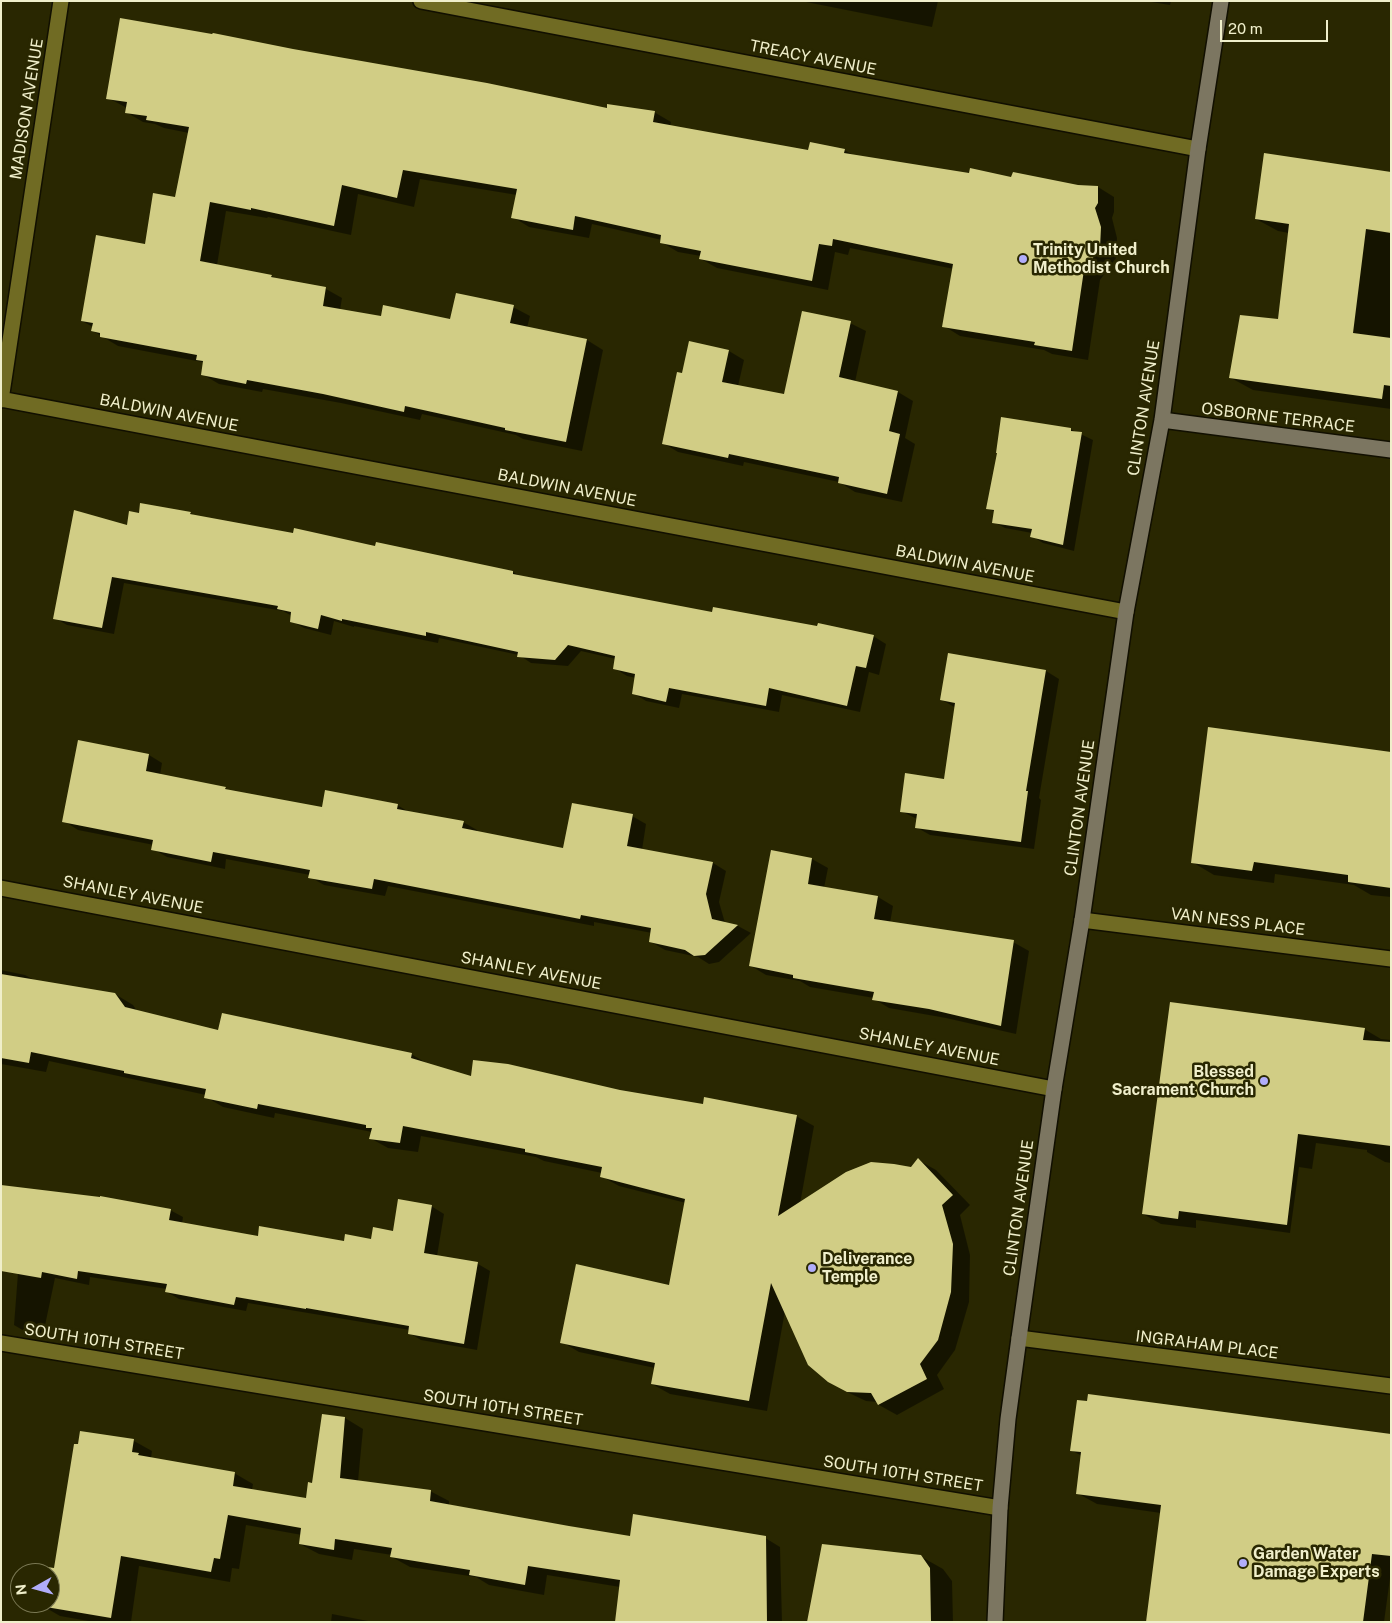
<!DOCTYPE html>
<html>
<head>
<meta charset="utf-8">
<style>
  body { margin:0 }
  #map { position:relative; width:1392px; height:1623px; overflow:hidden; background:#292701; font-family:"Public Sans",sans-serif }
  canvas { display:block }
  .frame { position:absolute; inset:0; border:2px solid #f0efcb; pointer-events:none }
  .north { position:absolute; left:10px; top:1563px; width:50px; height:50px; box-sizing:border-box; background:#292701; border:1px solid #797752; border-radius:50%; rotate:263deg; font-size:14px; font-weight:700; line-height:20px; text-align:center; color:#f0efcb }
  .north::after { content:''; display:block; margin:auto; width:18px; height:22px; background:#b1adfa; clip-path:polygon(50% 0,100% 100%,50% 72%,0 100%) }
  .scale { position:absolute; left:1220px; top:20px; width:108px; height:22px; box-sizing:border-box; border:2px solid #f0efcb; border-top:0; padding-left:6px; font-size:15px; line-height:18px; white-space:nowrap; color:#f0efcb; -webkit-text-stroke:4px #292701; paint-order:stroke }
</style>
</head>
<body>
<div id="map">
<canvas width="1392" height="1623"></canvas>
<div class="frame"></div>
<div class="north">N</div>
<div class="scale">20 m</div>
</div>
<script>
const context = document.querySelector('canvas').getContext('2d');
context.lineJoin = 'round';
function fill(path, color) { context.fillStyle = color; context.fill(path, 'evenodd'); }
const toPath = rows => new Path2D(rows.map(r => 'M' + r).join(''));
function trace(path, color, width, dash) { context.strokeStyle = color; context.lineWidth = width; context.lineCap = dash ? 'butt' : 'round'; context.setLineDash(dash || []); context.stroke(path); }
function drawText(font, color, halo, rows, align = 'center') {
  context.font = font + ' "Public Sans",sans-serif'; context.lineWidth = 5; context.setLineDash([]); context.textBaseline = 'middle'; context.strokeStyle = halo; context.fillStyle = color; for (const [text, x, y, turn = 0] of rows) {
    context.save(); context.translate(x, y); context.rotate((+turn || 0) * Math.PI / 180); context.textAlign = isNaN(turn) ? turn : align; if (halo) context.strokeText(text, 0, 0); context.fillText(text, 0, 0); context.restore();
  }
}
const shadow = toPath([
  [801,1,938,1,932,27],
  [1145,1,1171,1,1170,5],
  [108,98,608,109,654,112,671,122,670,126,809,152,844,150,855,156,970,175,1098,187,1114,197,1114,212,1112,218,1117,238,1116,258,1100,280,1088,360,1052,354,1044,350,960,336,944,326,954,269,850,248,848,255,835,252,828,290,717,268,701,259,701,256,678,252,661,242,662,240,592,224,589,238,529,227,513,217,517,195,420,179,414,207,358,194,351,235,268,217,267,218,226,211,217,265,271,276,279,280,326,289,342,298,340,310,382,317,451,321,513,307,530,316,527,328,587,340,603,350,582,451,523,439,516,435,422,414,420,420,341,403,263,389,262,392,219,384,202,374,204,363,202,362,118,346,93,331,93,327,82,321,146,245,176,198,189,133,164,128,155,124,143,122,126,112,127,108],
  [1391,173,1391,409,1253,390,1231,378,1279,321,1289,233,1278,231,1256,219],
  [850,323,866,331,855,382,898,392,913,401,905,438,915,444,902,502,855,492,839,482,744,462,743,466,678,452,663,443,683,374,729,351,744,360,738,386,785,396],
  [1070,429,1093,440,1074,551,1043,543,1032,536,1032,533,1005,528,994,522,995,512,988,508],
  [190,513,195,516,294,535,376,547,513,572,520,576,713,614,873,636,886,644,879,675,869,672,860,712,782,695,779,712,682,694,679,708,646,701,633,693,636,678,627,676,614,668,616,659,581,651,568,666,531,663,519,655,439,638,438,643,354,626,354,627,334,621,331,635,304,628,291,621,292,616,283,611,124,583,114,634,67,625,55,618,128,526,140,514],
  [1046,671,1059,679,1039,798,1041,800,1034,849,930,835,916,827,917,819,901,811,946,780,956,708,942,700],
  [1391,753,1391,897,1371,895,1354,885,1275,874,1274,883,1214,875,1192,862],
  [149,755,162,763,160,775,225,788,230,791,323,808,397,805,409,812,463,822,477,830,477,832,564,849,632,816,646,824,642,850,713,863,726,871,719,902,725,923,738,926,751,933,719,962,709,964,698,957,665,950,651,942,652,933,594,922,594,926,388,886,385,896,324,885,310,877,310,875,226,859,225,869,167,857,153,849,154,845,78,830,64,821],
  [772,852,812,859,828,868,824,888,878,897,893,906,890,923,1013,942,1029,951,1016,1034,946,1018,889,1008,874,999,874,998,810,987,800,981,766,975,751,966],
  [1,970,25,975,36,981,115,994,133,1005,137,1011,219,1031,411,1054,428,1064,472,1077,620,1092,704,1105,796,1116,814,1126,800,1204,912,1168,918,1160,936,1170,970,1205,960,1215,970,1255,969,1302,955,1350,937,1375,944,1389,897,1415,879,1405,878,1402,866,1401,847,1392,785,1311,767,1411,670,1394,652,1384,655,1368,579,1352,562,1342,670,1286,686,1203,619,1186,601,1176,602,1173,544,1161,536,1157,421,1136,418,1152,388,1148,370,1138,372,1132,275,1113,274,1118,223,1107,206,1097,206,1095,49,1061,46,1072,1,1064],
  [1364,1029,1381,1039,1391,1040,1391,1163,1385,1162,1367,1152,1367,1150,1316,1143,1312,1169,1299,1167,1290,1233,1196,1220,1196,1228,1161,1224,1143,1214],
  [431,1206,444,1214,437,1256,478,1264,490,1271,477,1350,421,1340,409,1333,410,1330,248,1303,246,1311,179,1299,167,1292,167,1289,90,1277,89,1285,55,1278,43,1335,26,1332,14,1325,18,1273,170,1210,183,1217,182,1224,259,1237,345,1242,372,1241,394,1232],
  [323,1415,345,1418,363,1429,358,1481,430,1491,449,1501,449,1505,631,1537,762,1536,780,1547,782,1622,616,1622,620,1587,547,1575,544,1595,489,1585,476,1577,410,1567,392,1557,392,1555,354,1549,352,1560,319,1554,300,1544,302,1535,246,1525,239,1569,232,1568,230,1582,139,1566,131,1622,94,1622,60,1616,41,1605,42,1603,50,1603,50,1573,47,1573,55,1570,81,1433,134,1441,152,1451,151,1458,234,1473,253,1484,252,1490,307,1499,313,1484],
  [1071,1450,1391,1475,1391,1571,1384,1622,1147,1622,1161,1513,1097,1504,1077,1493,1082,1456],
  [920,1556,943,1569,952,1581,953,1622,814,1622],
  [332,1614,373,1622,331,1622]
]);
const building = toPath([
  [120,18,212,34,213,33,293,49,487,83,607,108,607,104,655,111,653,122,808,150,810,142,845,149,844,153,969,173,970,168,1011,177,1013,172,1078,185,1098,186,1098,203,1095,208,1101,227,1100,248,1084,270,1072,351,1034,345,1035,342,942,327,953,264,833,239,832,246,819,244,812,281,699,259,701,251,660,243,661,235,575,216,573,230,511,218,517,189,403,170,397,198,342,185,334,226,251,208,251,210,210,202,200,261,272,275,271,277,326,287,323,306,381,316,383,305,450,319,456,293,514,305,510,323,587,339,566,442,505,430,505,428,405,406,404,412,323,394,247,380,246,384,201,375,203,361,196,360,197,355,100,337,100,333,91,331,93,323,81,321,96,235,145,244,153,193,175,197,189,127,146,120,147,116,125,113,127,102,106,99],
  [1264,153,1391,172,1391,233,1366,229,1353,333,1391,338,1391,386,1384,385,1382,399,1229,378,1240,315,1278,319,1289,224,1255,219],
  [802,311,851,321,839,377,898,391,889,431,900,434,887,494,838,483,839,477,729,454,728,458,662,444,677,372,682,373,689,341,729,350,722,382,784,394],
  [1001,417,1071,428,1071,431,1082,432,1063,545,1030,537,1032,529,992,523,994,510,986,509,997,453,996,453],
  [140,503,191,512,190,514,293,533,294,528,375,546,376,542,513,571,513,574,712,612,713,607,817,626,818,623,874,635,866,668,856,666,847,706,769,688,766,706,669,688,666,702,632,694,635,674,613,669,615,656,568,645,555,660,517,657,518,652,426,632,426,636,342,619,342,621,321,615,318,629,290,622,291,612,277,609,278,606,112,577,102,628,53,619,74,510,127,525,129,511,139,513],
  [948,653,1046,670,1026,791,1028,791,1021,842,915,828,917,814,900,812,905,773,944,779,955,703,940,700],
  [1208,727,1391,752,1391,888,1348,882,1348,875,1254,862,1252,871,1191,863],
  [78,740,149,754,146,771,226,787,225,789,322,807,325,790,398,804,397,809,464,821,462,828,563,848,572,803,633,814,627,846,713,862,706,894,712,919,738,925,705,955,694,956,685,950,649,942,651,928,581,915,580,919,374,879,372,889,308,878,310,870,213,852,211,862,151,850,153,840,62,822],
  [771,850,812,858,808,884,878,896,874,919,1014,940,1001,1026,929,1009,872,1000,874,992,793,978,793,975,749,966],
  [1,974,115,993,125,1007,218,1030,222,1013,302,1030,412,1053,411,1058,471,1076,473,1060,508,1064,620,1090,703,1104,704,1097,797,1115,778,1216,846,1172,871,1162,894,1164,911,1167,918,1158,953,1195,942,1205,953,1244,951,1292,938,1340,920,1364,927,1379,878,1405,871,1393,847,1392,828,1382,808,1365,771,1283,749,1401,651,1384,655,1363,560,1343,576,1264,669,1285,685,1199,600,1177,602,1167,525,1152,525,1149,403,1126,400,1143,369,1139,372,1128,366,1128,366,1125,258,1104,257,1109,204,1098,206,1089,124,1073,124,1071,31,1052,29,1063,1,1058],
  [1170,1002,1365,1028,1363,1040,1391,1042,1391,1146,1298,1134,1287,1225,1179,1211,1178,1219,1142,1214],
  [1,1185,100,1197,100,1196,171,1209,169,1220,258,1236,259,1226,344,1241,345,1234,371,1239,373,1227,393,1231,398,1199,432,1205,424,1253,478,1262,464,1344,408,1334,409,1326,306,1308,306,1309,236,1297,234,1305,165,1292,167,1284,78,1271,77,1279,42,1272,41,1278,1,1271],
  [1088,1394,1391,1434,1391,1556,1372,1554,1363,1622,1146,1622,1161,1505,1076,1494,1081,1452,1070,1451,1077,1400,1087,1401],
  [322,1414,345,1417,340,1478,431,1490,430,1501,569,1526,630,1536,633,1514,766,1536,767,1622,615,1622,620,1580,528,1566,525,1585,469,1575,470,1570,390,1557,392,1548,335,1539,334,1550,299,1544,301,1528,228,1515,220,1559,214,1558,211,1572,121,1556,111,1618,40,1606,40,1603,50,1603,50,1573,45,1573,47,1567,54,1568,74,1444,78,1444,80,1431,134,1439,132,1452,139,1453,138,1455,235,1472,233,1486,306,1498,308,1482,312,1483],
  [822,1544,921,1555,930,1568,931,1622,807,1622]
]);
const street = toPath([
  [421,1,1198,149],
  [1,399,1126,612],
  [1,400,61,1],
  [1,888,1054,1089],
  [1082,920,1391,959],
  [1019,1338,1391,1386],
  [1,1343,1000,1508]
]);
const secondary = toPath([
  [1162,420,1391,450],
  [995,1622,1000,1508,1008,1419,1019,1338,1054,1089,1082,920,1126,612,1162,420,1198,149,1221,1]
]);
const markers = [
  [1023,259,5,"#b1adfa"],
  [1264,1081,5,"#b1adfa"],
  [812,1268,5,"#b1adfa"],
  [1243,1563,5,"#b1adfa"]
];
const streetNames = [
  ["TREACY AVENUE",813,58,11],
  ["MADISON AVENUE",27,109,-81],
  ["CLINTON AVENUE",1144,408,-81],
  ["BALDWIN AVENUE",169,413,11],
  ["OSBORNE TERRACE",1278,418,7],
  ["BALDWIN AVENUE",567,488,11],
  ["BALDWIN AVENUE",965,564,11],
  ["CLINTON AVENUE",1080,808,-82],
  ["SHANLEY AVENUE",133,895,11],
  ["VAN NESS PLACE",1238,922,7],
  ["SHANLEY AVENUE",531,971,11],
  ["SHANLEY AVENUE",929,1047,11],
  ["CLINTON AVENUE",1019,1208,-82],
  ["SOUTH 10TH STREET",104,1342,9],
  ["INGRAHAM PLACE",1207,1345,7],
  ["SOUTH 10TH STREET",503,1408,9],
  ["SOUTH 10TH STREET",903,1474,9]
];
const poiNames = [
  ["Trinity United",1033,250],
  ["Methodist Church",1033,268],
  ["Blessed",1254,1072,"right"],
  ["Sacrament Church",1254,1090,"right"],
  ["Deliverance",822,1259],
  ["Temple",822,1277],
  ["Garden Water",1253,1554],
  ["Damage Experts",1253,1572]
];
fill(shadow, '#0007');
fill(building, '#d1cd85');
trace(street, '#110f00', 18);
trace(secondary, '#110f00', 18);
trace(street, '#706b23', 15);
trace(secondary, '#7c7661', 15);
for (const [x, y, r, color] of markers) { const dot = new Path2D(); dot.arc(x, y, r, 0, 2 * Math.PI); context.fillStyle = color; context.fill(dot); trace(dot, '#292701', 2); }
drawText('16px', '#f0efcb', '#292701', streetNames);
drawText('bold 16px', '#f0efcb', '#292701', poiNames, 'left');
</script>
</body>
</html>
